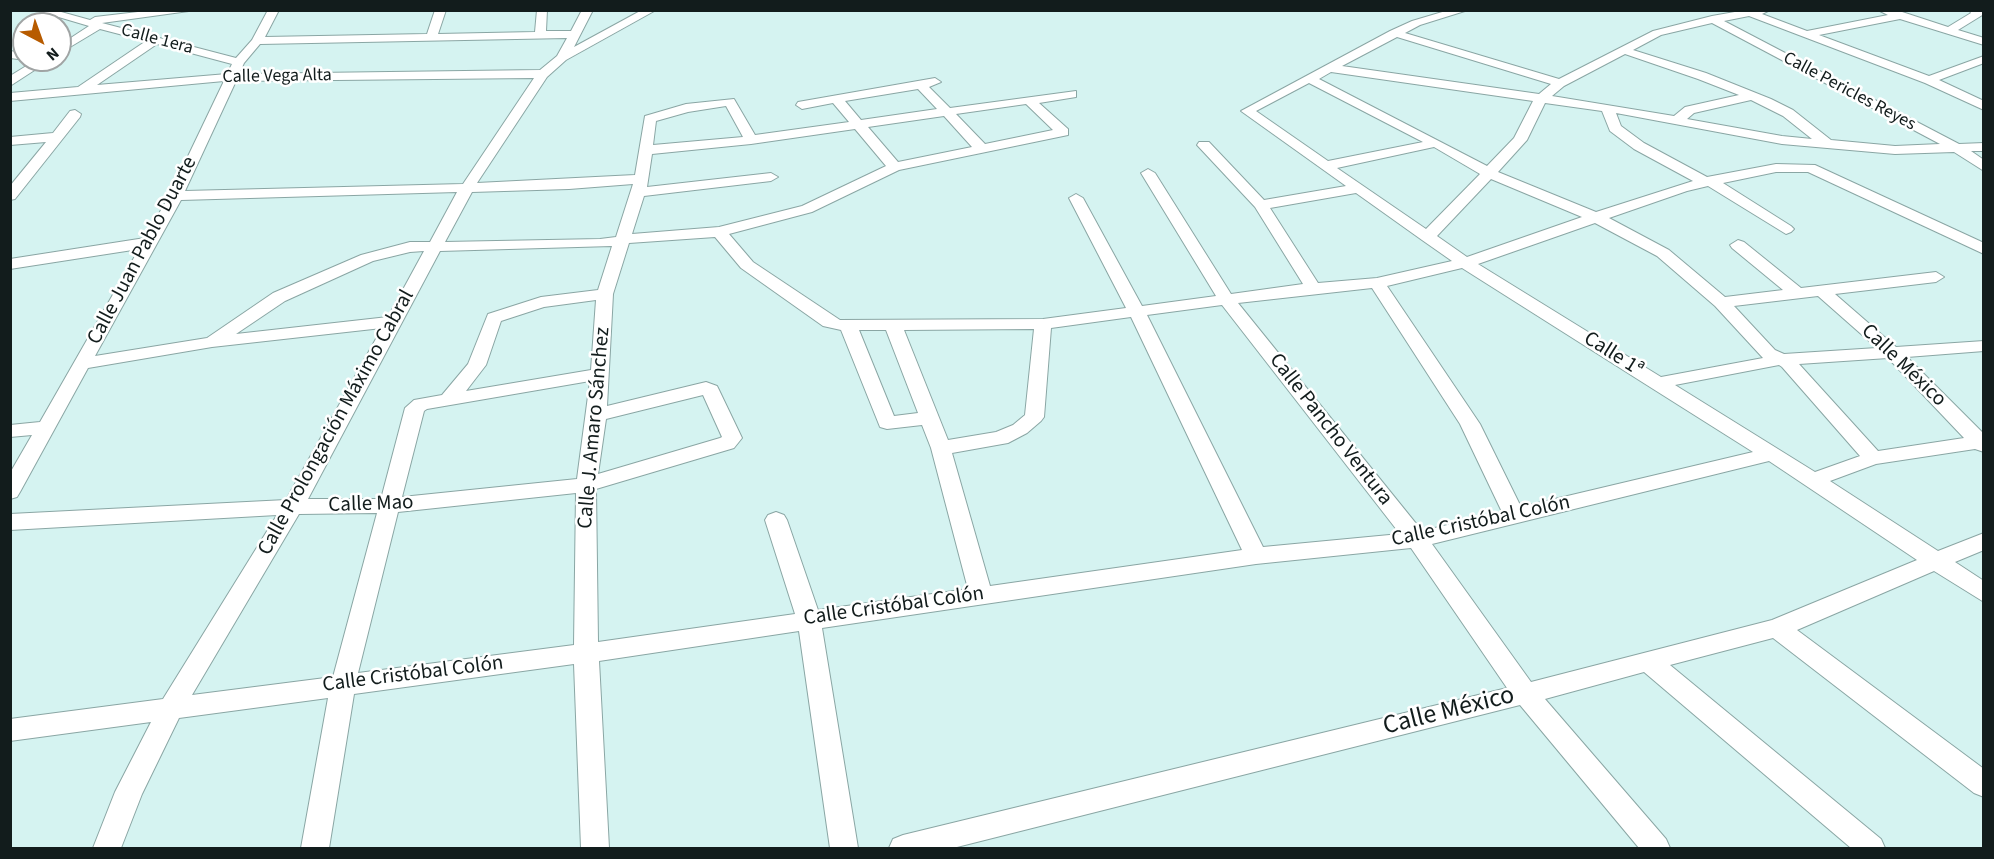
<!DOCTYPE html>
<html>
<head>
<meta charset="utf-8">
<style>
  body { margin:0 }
  #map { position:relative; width:1994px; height:859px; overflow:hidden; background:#d5f3f1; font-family:"Source Sans 3",sans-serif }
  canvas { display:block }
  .frame { position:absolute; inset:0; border:12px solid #121c1c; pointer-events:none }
  .north { position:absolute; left:12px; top:12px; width:60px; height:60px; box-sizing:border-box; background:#fff; border:2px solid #a0a4a4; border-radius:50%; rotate:139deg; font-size:16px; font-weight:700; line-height:24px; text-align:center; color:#121c1c }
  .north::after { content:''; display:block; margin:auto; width:21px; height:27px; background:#b75b00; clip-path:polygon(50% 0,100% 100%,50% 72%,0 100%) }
</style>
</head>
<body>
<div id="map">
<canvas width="1994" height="859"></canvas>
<div class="frame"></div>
<div class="north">N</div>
</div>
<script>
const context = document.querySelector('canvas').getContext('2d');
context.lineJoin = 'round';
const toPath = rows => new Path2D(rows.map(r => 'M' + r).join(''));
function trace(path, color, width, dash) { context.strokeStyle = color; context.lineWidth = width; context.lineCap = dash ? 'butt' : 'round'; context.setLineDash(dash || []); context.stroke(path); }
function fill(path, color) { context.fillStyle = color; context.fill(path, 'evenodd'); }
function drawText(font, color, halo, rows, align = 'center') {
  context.font = font + ' "Source Sans 3",sans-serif'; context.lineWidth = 5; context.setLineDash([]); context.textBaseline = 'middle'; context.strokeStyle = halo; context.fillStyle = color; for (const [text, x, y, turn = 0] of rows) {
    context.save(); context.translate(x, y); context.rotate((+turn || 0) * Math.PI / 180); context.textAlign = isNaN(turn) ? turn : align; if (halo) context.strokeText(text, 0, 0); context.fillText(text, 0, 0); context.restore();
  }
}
const minor = toPath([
  [35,10,54,10,90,20,95,17,155,10,196,10,102,23,236,58,252,40,268,10,279,10,265,37,427,34,435,10,446,10,438,34,535,32,537,10,547,10,546,31,571,31,582,10,593,10,574,47,642,10,656,10,566,60,547,77,477,183,635,175,645,116,686,104,734,99,755,135,849,122,833,103,802,109,796,105,798,102,935,78,941,82,929,87,950,108,1076,91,1076,97,1039,103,1068,129,1068,135,899,170,812,212,729,234,753,262,840,320,1043,319,1126,308,1069,198,1076,194,1083,198,1142,306,1216,296,1141,173,1148,169,1155,173,1231,294,1303,284,1255,207,1197,145,1199,142,1209,142,1264,200,1346,186,1241,111,1390,31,1412,21,1449,10,1468,10,1420,25,1405,33,1559,79,1653,31,1712,16,1746,10,1770,10,1762,14,1807,31,1888,15,1878,10,1896,10,1948,27,1971,13,1969,10,1984,10,1984,14,1958,30,1984,38,1984,45,1900,19,1819,35,1929,76,1984,56,1984,63,1939,80,1984,101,1984,110,1925,83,1749,16,1724,21,1959,144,1984,143,1984,151,1971,151,1984,160,1984,171,1954,152,1895,154,1782,144,1616,113,1621,126,1644,143,1707,177,1776,164,1815,165,1984,243,1984,254,1808,172,1776,172,1723,183,1791,226,1794,229,1791,232,1786,234,1708,186,1687,191,1609,218,1669,250,1725,297,1783,290,1732,248,1730,245,1738,240,1744,242,1801,288,1936,272,1944,277,1936,282,1835,294,1896,347,1984,341,1984,351,1907,357,1984,434,1984,452,1975,449,1876,464,1830,481,1938,551,1984,533,1984,550,1955,562,1984,581,1984,602,1934,571,1797,630,1984,769,1984,797,1974,793,1773,638,1670,665,1881,839,1885,848,1851,848,1644,672,1545,699,1666,839,1670,848,1639,848,1520,705,953,848,889,848,893,839,903,835,1507,688,1411,548,1256,564,822,628,858,848,830,848,799,631,599,661,609,848,581,848,574,664,354,694,329,848,301,848,328,698,179,718,142,794,121,848,93,848,115,792,151,722,10,741,10,719,163,699,277,515,10,530,10,514,286,500,382,328,212,347,88,368,20,492,17,497,10,499,10,473,32,435,10,437,10,425,40,422,139,249,10,269,10,259,145,238,169,196,224,81,10,101,10,93,78,87,146,41,100,29,60,53,60,45,89,26,35,10],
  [1712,23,1940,144,1895,146,1831,140,1793,110,1771,99,1706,73,1633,50,1661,35,1712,23],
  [1397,37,1551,84,1539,94,1342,66,1397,37],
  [567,38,557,56,540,70,239,74,244,63,260,44,567,38],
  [157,44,232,64,227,74,97,85,157,44],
  [1625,54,1698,79,1739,95,1685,107,1674,116,1552,96,1564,86,1625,54],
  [1331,72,1533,101,1514,138,1487,166,1319,79,1331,72],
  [534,78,463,184,185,191,236,81,534,78],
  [1309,83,1423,142,1328,161,1256,111,1309,83],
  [918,89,937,109,861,120,845,101,918,89],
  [1751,100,1783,116,1812,139,1782,136,1687,119,1694,113,1751,100],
  [1545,103,1602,111,1610,131,1634,149,1693,181,1596,212,1498,172,1527,140,1545,103],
  [1026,104,1053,130,985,144,956,114,1026,104],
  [726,106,743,137,653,145,656,121,688,112,726,106],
  [944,116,972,147,898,162,868,127,944,116],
  [855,129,886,166,802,206,719,227,632,234,644,196,771,181,778,177,771,173,647,187,652,154,751,144,855,129],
  [1434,147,1480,174,1426,229,1337,168,1434,147],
  [1491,179,1582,217,1467,257,1437,236,1491,179],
  [633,184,616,237,600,239,445,242,472,192,569,189,633,184],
  [457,192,430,242,410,242,361,255,273,293,207,338,95,356,181,200,457,192],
  [1356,193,1422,240,1452,261,1377,278,1318,283,1270,208,1356,193],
  [1595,223,1657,256,1715,306,1763,358,1661,377,1478,264,1595,223],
  [715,237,741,268,823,326,841,330,880,427,887,429,922,425,931,448,968,589,818,610,787,520,784,515,776,512,768,515,765,520,795,614,598,642,596,489,734,448,742,438,719,390,717,386,706,382,607,406,613,294,629,243,715,237],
  [612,246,598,290,541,297,488,314,468,364,442,395,414,400,405,408,381,499,308,499,440,251,612,246],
  [424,251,388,317,236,334,285,301,373,261,410,252,424,251],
  [1462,268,1650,387,1753,452,1521,507,1480,424,1387,286,1462,268],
  [1372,288,1460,424,1502,512,1422,531,1238,303,1372,288],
  [1818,296,1877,348,1784,354,1775,350,1734,306,1818,296],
  [596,300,591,370,466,391,486,365,501,321,544,307,596,300],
  [1222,305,1400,534,1263,547,1147,315,1222,305],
  [1131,317,1242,550,990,586,952,453,1008,443,1027,433,1041,421,1044,417,1051,328,1131,317],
  [1034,329,1025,415,1013,425,996,432,948,440,904,330,1034,329],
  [859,330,886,330,918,413,894,416,859,330],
  [1888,358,1964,438,1878,451,1799,364,1888,358],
  [1779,365,1782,367,1860,456,1815,472,1675,385,1779,365],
  [590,381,577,479,402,497,424,411,427,409,590,381],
  [703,395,722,437,720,438,598,474,606,419,703,395],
  [1769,461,1917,560,1772,620,1531,682,1432,544,1769,461],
  [576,493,574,645,358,673,398,512,576,493],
  [377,513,333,677,192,695,299,514,377,513],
  [10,51,24,53,26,60,10,58,10,51],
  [36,60,50,60,10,86,10,76,36,60],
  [75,110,81,114,80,117,15,199,10,200,10,186,46,142,10,145,10,137,53,133,70,111,75,110]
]);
const farStreetnames = [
  ["Calle 1era",157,40,15],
  ["Calle Vega Alta",277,77,-1],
  ["Calle Pericles Reyes",1849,92,28]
];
const streetNames = [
  ["Calle Juan Pablo Duarte",143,251,-62],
  ["Calle 1ª",1613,355,32],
  ["Calle México",1903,366,44],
  ["Calle Prolongación Máximo Cabral",337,423,-61],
  ["Calle J. Amaro Sánchez",595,428,-85],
  ["Calle Pancho Ventura",1330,430,52],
  ["Calle Mao",371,505,-2],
  ["Calle Cristóbal Colón",1481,522,-12],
  ["Calle Cristóbal Colón",894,607,-8],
  ["Calle Cristóbal Colón",413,675,-7]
];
const nearStreetnames = [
  ["Calle México",1449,712,-14]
];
trace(minor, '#8aa6a4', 2);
fill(minor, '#fff');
drawText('18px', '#121c1c', '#fff', farStreetnames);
drawText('21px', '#121c1c', '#fff', streetNames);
drawText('26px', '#121c1c', '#fff', nearStreetnames);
</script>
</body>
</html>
